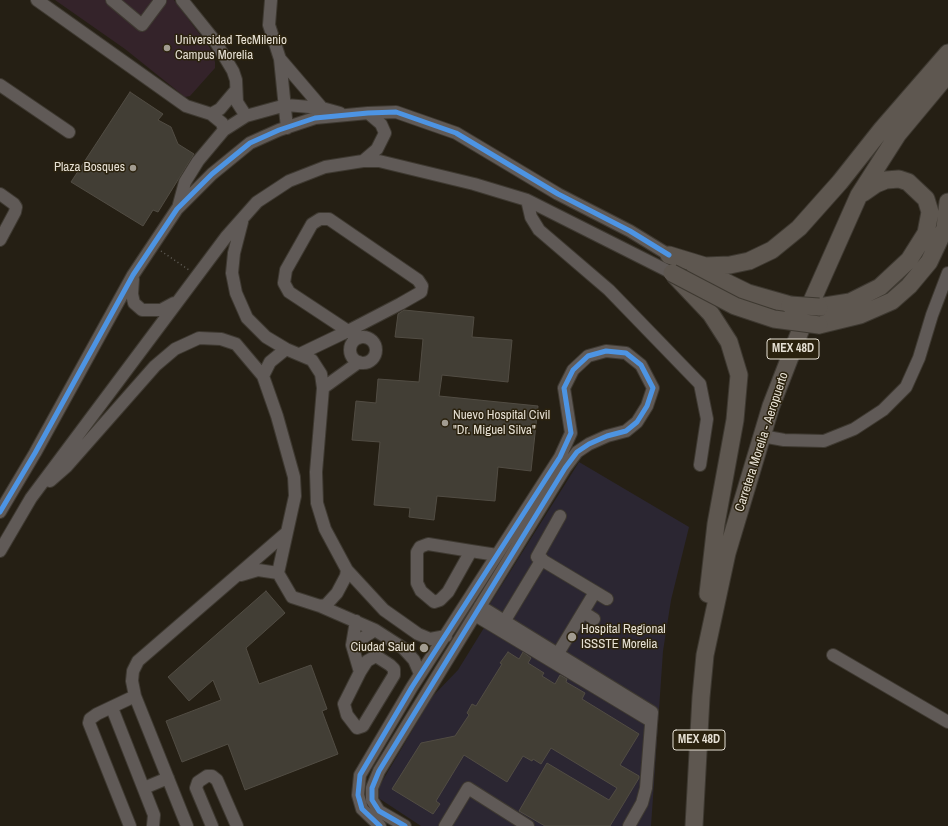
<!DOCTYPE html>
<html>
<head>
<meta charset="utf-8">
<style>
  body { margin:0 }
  canvas { display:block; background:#251f14 }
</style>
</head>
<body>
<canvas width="948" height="826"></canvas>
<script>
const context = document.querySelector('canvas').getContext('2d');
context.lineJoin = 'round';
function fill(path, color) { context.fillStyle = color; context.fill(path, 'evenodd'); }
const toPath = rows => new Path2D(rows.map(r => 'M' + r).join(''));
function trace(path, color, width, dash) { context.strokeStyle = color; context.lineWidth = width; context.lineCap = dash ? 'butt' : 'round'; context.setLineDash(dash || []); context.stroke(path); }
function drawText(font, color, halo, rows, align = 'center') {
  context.font = font + ' "Archivo Narrow",sans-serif'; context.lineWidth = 3; context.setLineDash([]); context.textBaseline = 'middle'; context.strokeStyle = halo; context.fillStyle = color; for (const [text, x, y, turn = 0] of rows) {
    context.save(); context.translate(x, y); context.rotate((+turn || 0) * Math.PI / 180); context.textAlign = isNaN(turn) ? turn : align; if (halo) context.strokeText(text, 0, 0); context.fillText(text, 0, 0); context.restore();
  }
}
const education = toPath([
  [55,0,174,0,210,48,215,62,215,68,190,96,185,97,125,49]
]);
const medical = toPath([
  [579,462,689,527,671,600,663,651,651,826,421,826,380,799,378,795,380,785,432,697,458,670,487,623,488,607]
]);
const building = toPath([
  [130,92,163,114,158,120,171,127,178,144,194,154,158,212,153,210,143,226,71,182,130,92],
  [404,310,474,317,472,337,512,340,508,382,442,375,439,396,538,406,531,471,498,467,495,501,437,496,434,520,409,517,410,508,374,505,380,442,352,440,356,401,376,403,378,379,419,382,423,339,395,337,398,314,404,310],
  [266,591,285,613,246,648,259,684,311,665,327,709,322,711,338,754,245,790,228,744,182,762,166,721,221,700,213,680,189,701,168,677,266,591],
  [508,652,519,659,523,652,531,658,528,663,544,673,542,676,555,684,560,675,567,679,566,682,585,693,582,699,639,734,620,765,639,776,639,778,610,826,545,826,519,811,547,763,609,800,617,788,551,748,541,764,533,759,532,761,523,756,507,782,464,755,436,801,440,804,433,814,392,789,421,743,455,736,469,715,467,713,472,704,476,706,502,664,500,663,508,652]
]);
const path = toPath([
  [161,251,189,270]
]);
const minor = toPath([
  [37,0,186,106,211,114,222,123,224,130,198,161,185,182,178,208],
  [112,0,142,25,160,1,159,0],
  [182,0,215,41,233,71,236,80,237,102,246,116,286,105,322,108,340,113],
  [271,0,269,25,280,59,287,128],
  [281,60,322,108],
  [0,85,69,132],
  [211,114,220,109,236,90],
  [224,130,246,116],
  [363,161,377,149,385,133,381,124,368,113],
  [0,194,14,204,16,207,15,212,0,240],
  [527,200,531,217,539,230,609,290,700,384,707,419,700,465],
  [242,222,234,253,232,273,236,293,247,318,266,337,286,349,312,360,321,374,323,388,316,472,317,503,325,529,347,570,384,610,418,634,430,639,446,636],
  [133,279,132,294,134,303,142,310,161,310,174,303],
  '350 350a13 13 0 1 1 26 0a13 13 0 1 1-26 0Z',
  [300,354,348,331,400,304,421,292,422,286,418,280,329,219,320,219,312,224,286,270,284,283,289,292,348,331,359,338],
  [263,376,270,362,286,349],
  [323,388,359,362],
  [762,436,784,440,824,441,854,429,883,410,906,387,919,358,932,315,948,273],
  [50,481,66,467,155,366,175,349,199,338,221,339,236,344,263,376,277,416,294,477,295,496,278,573,292,597,320,606,375,630,403,648,414,660,420,674],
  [0,512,35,453,133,275,177,209,212,174,250,143,279,130,315,118,368,113,396,112,456,133,558,194,630,231,669,255],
  [560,516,537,557,607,599],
  [0,551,31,498,226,237,257,202,289,181,325,167,363,161,379,161,474,184,527,200,672,273],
  [471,551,448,592,440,600,434,602,421,591,417,583,417,552,420,547,428,544,471,551,497,555],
  [241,575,258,570,278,573],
  [320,606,326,605,337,593,346,576,347,570],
  [480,606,652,712,646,788,642,803,629,826],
  [583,612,594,619],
  [475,615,651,721],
  [356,621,352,645,360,672],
  [501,627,542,559],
  [352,645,375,630],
  [833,655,948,722],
  [376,656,390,665,394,669,394,675,363,726,357,728,347,715,344,704,360,672,367,661,376,656],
  [554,660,595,592],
  [112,708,154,815,153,826],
  [144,788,168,778],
  [130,826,89,723,90,719,97,714,135,696],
  [187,826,135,696,132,681,133,671,138,661,286,533],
  [212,826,196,788,198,782,207,776,212,776,217,780,237,826],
  [380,826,362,809,358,795,360,775,412,687,560,457,571,433,564,388,573,370,588,356,606,351,626,353,641,365,653,388,647,406,637,422,626,431,607,436,589,444,577,452,565,468,379,771,372,788,372,800,379,811,405,826],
  [445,826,468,788,528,826]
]);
const highway = toPath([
  [669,255,705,266,730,265,749,261,772,250,799,228,840,182,882,129,948,53],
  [695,267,748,293,790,305],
  [675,276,711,314,729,342,739,375,735,420,716,524,708,594],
  [819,307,850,302,880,287,909,260,926,233,930,212,926,199,908,182,899,179,886,180,876,184,863,193],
  [819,325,860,315,892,301,909,286,929,262,945,228,948,202],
  [694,826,701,697,705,655,727,553,771,406,811,303,859,195,898,134,948,74]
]);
const highwayBridge = toPath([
  [672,273,735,306,774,319,819,325],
  [790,305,819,307]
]);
const cycleway = toPath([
  [0,512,35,453,133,275,177,209,212,174,250,143,279,130,315,118,368,113,396,112,456,133,558,194,630,231,669,255],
  [380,826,362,809,358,795,360,775,412,687,560,457,571,433,564,388,573,370,588,356,606,351,626,353,641,365,653,388,647,406,637,422,626,431,607,436,589,444,577,452,565,468,379,771,372,788,372,800,379,811,405,826]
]);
const markers = [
  [167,48,4,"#a29c91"],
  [133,168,4,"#a29c91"],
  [445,423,4,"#a29c91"],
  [572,637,5,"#a29c91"],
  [424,648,5,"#a29c91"]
];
const shields = [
  [793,349,52],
  [699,740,52]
];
const shieldNames = [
  ["MEX 48D",793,349],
  ["MEX 48D",699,740]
];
const poiNames = [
  ["Universidad TecMilenio",175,41],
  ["Campus Morelia",175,56],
  ["Plaza Bosques",125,168,"right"],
  ["Nuevo Hospital Civil",453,416],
  ["\"Dr. Miguel Silva\"",453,431],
  ["Hospital Regional",581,630],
  ["ISSSTE Morelia",581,645],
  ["Ciudad Salud",415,648,"right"]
];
const streetNames = [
  ["Carretera Morelia - Aeropuerto",762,442,-72]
];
fill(education, '#34232a');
fill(medical, '#2b2632');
fill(building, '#423e35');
trace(building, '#514c43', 1);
trace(minor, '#3e3931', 14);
trace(highway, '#3e3931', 19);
trace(path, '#5e5a55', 1.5, [1, 3]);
trace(minor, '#605a57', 12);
trace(highway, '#5e5750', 17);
trace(highwayBridge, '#3e3931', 19, []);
trace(highwayBridge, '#5e5750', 17);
trace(cycleway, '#4d94e3', 5);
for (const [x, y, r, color] of markers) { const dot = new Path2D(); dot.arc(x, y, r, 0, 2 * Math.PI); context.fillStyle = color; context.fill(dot); trace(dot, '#2b220e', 1.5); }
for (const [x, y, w] of shields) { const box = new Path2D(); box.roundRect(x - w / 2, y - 10, w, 20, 3); context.fillStyle = '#2b220e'; context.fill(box); trace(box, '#e6e0d4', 1); }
drawText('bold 12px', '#e6e0d4', null, shieldNames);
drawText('13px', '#e6e0d4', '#2b220e', poiNames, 'left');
drawText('13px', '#e6e0d4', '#2b220e', streetNames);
</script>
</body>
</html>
